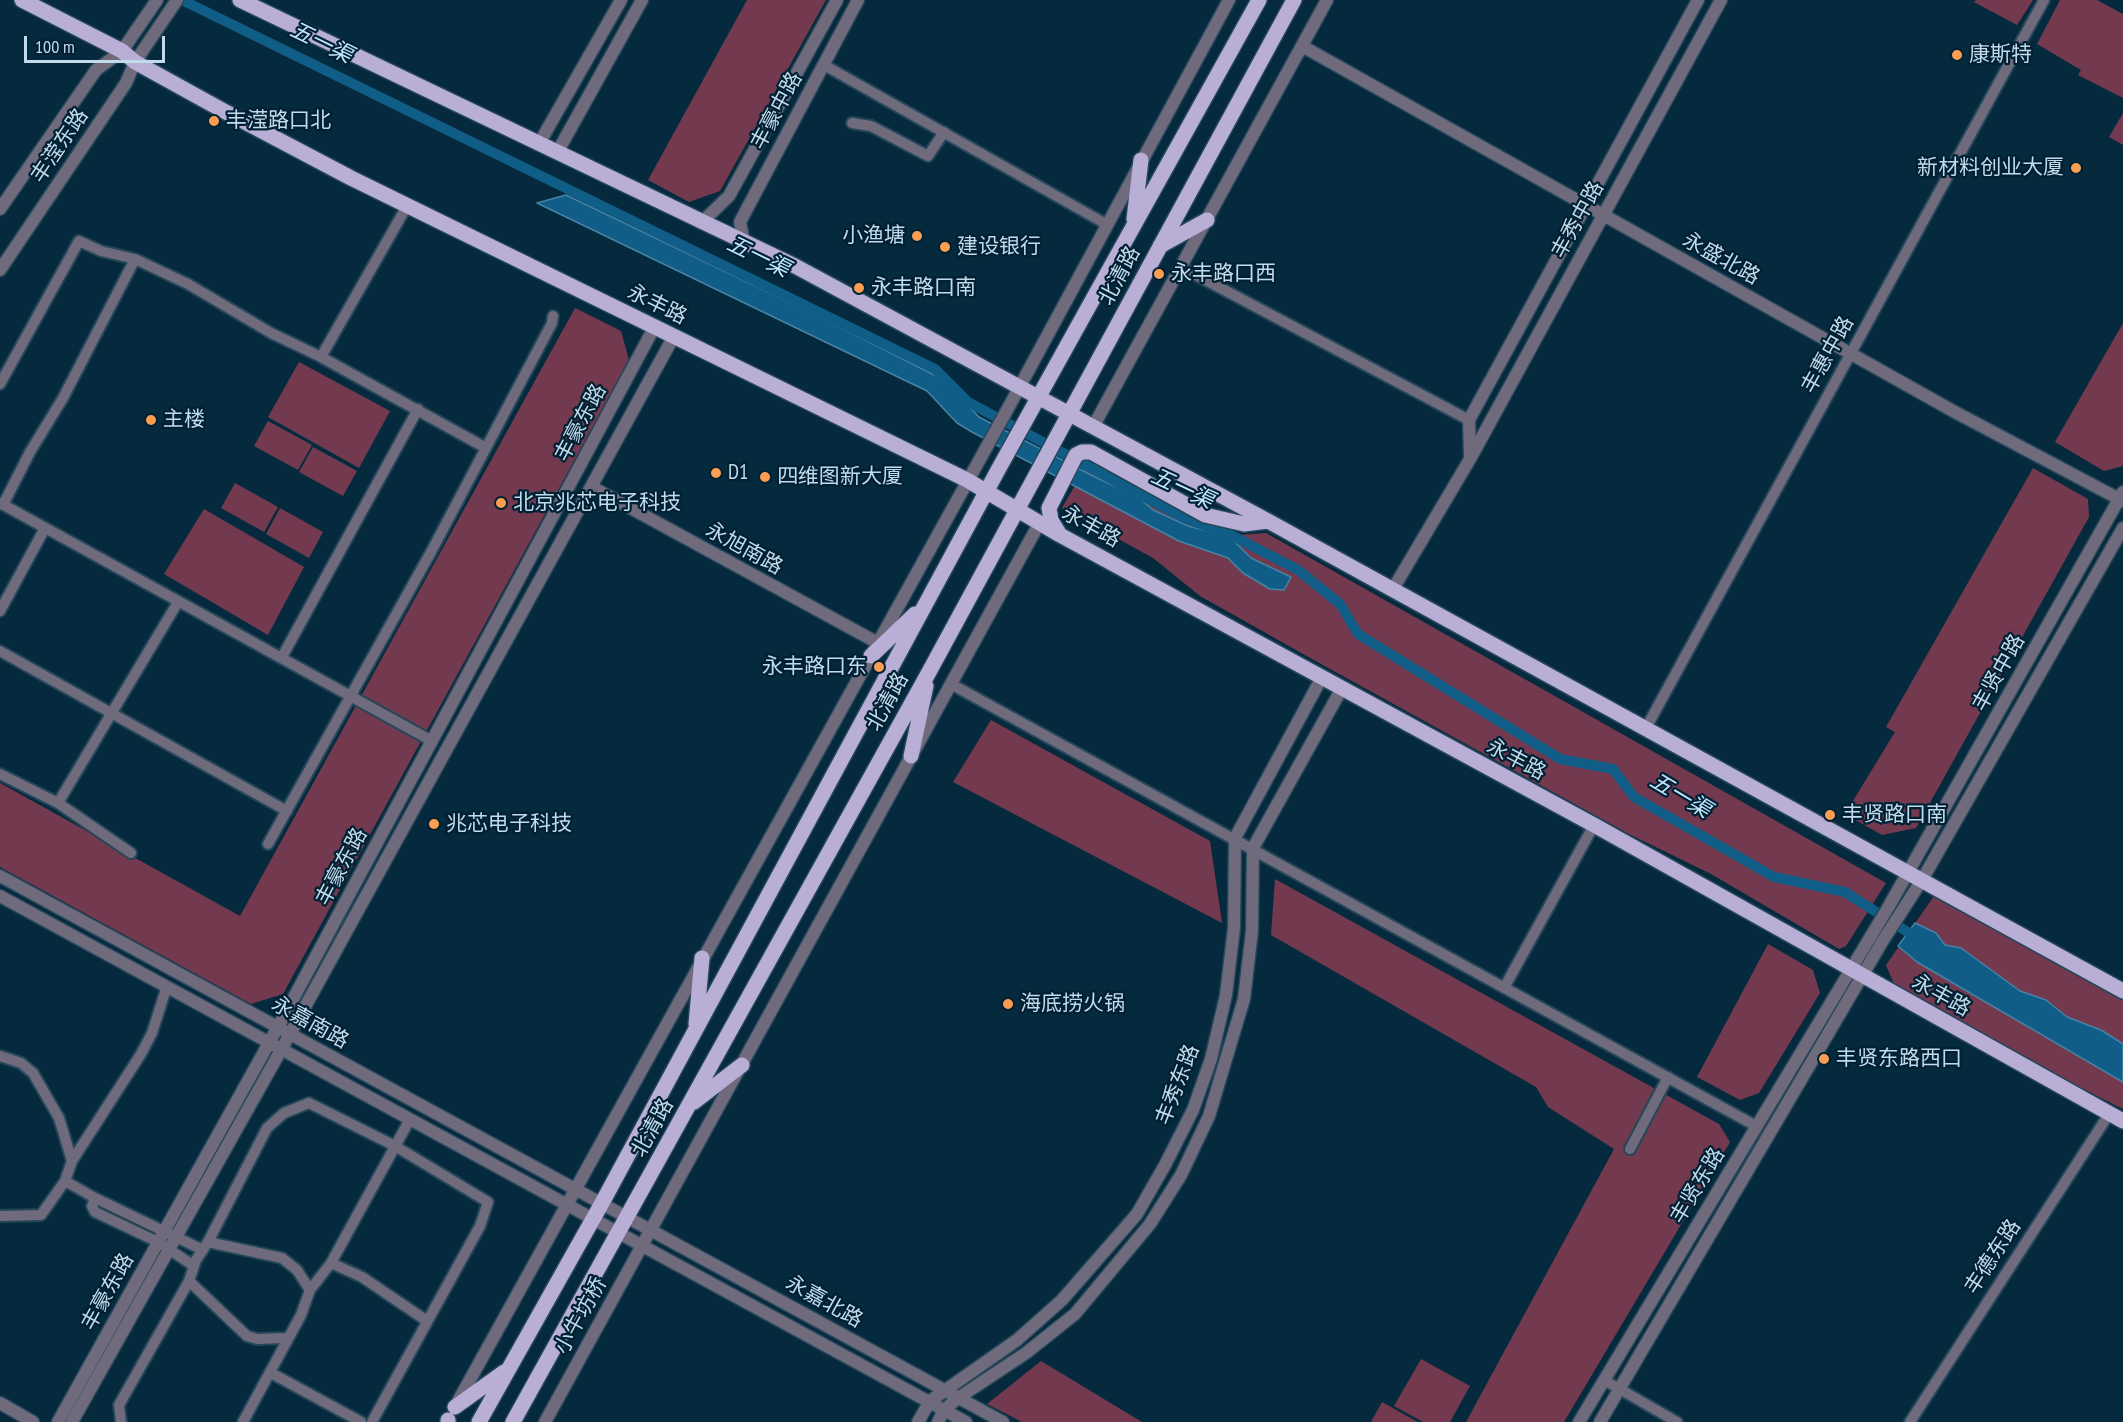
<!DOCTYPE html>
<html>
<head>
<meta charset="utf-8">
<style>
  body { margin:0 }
  #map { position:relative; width:2123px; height:1422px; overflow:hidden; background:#062a3d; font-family:"PT Sans Narrow",sans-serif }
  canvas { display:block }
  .scale { position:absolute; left:24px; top:36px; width:141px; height:27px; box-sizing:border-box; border:3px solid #c3daea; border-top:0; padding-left:8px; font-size:18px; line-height:21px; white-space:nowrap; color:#c3daea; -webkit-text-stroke:4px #002033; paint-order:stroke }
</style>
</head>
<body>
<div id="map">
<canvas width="2123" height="1422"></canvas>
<div class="scale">100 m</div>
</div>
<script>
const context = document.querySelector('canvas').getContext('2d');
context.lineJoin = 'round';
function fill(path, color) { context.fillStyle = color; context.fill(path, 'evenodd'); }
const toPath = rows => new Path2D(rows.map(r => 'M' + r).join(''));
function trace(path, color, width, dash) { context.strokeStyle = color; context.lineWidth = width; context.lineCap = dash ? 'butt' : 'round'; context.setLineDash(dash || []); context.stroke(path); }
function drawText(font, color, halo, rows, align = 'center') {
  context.font = font + ' "PT Sans Narrow","Noto Sans SC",sans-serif'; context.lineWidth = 4.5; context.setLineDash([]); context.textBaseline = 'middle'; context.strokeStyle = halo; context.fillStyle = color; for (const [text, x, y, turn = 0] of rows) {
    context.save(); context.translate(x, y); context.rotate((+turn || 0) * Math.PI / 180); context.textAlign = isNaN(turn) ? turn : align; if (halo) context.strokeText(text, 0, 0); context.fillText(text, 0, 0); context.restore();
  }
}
const green = toPath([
  [747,0,826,0,720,191,689,202,648,180],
  [1976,0,2033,0,2017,25,1974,2],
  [2060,0,2097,0,2123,14,2123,98,2078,75,2081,70,2037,44],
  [2123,113,2123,145,2109,137],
  [575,308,621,331,629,360,283,994,251,1004,0,867,0,783,240,916],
  [2123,323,2123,466,2104,471,2055,442],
  [299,362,390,411,359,468,268,417],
  [268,421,312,445,298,470,254,446],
  [313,447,357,471,343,496,299,472],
  [1086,466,1237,535,1266,533,1886,883,1846,946,1839,949,1711,874,1629,834,1312,659,1200,596,1153,558,1062,508],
  [2033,468,2088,499,2089,517,1916,828,1882,835,1845,814,1895,732,1886,727],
  [235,483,278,507,264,532,221,508],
  [280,508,323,532,309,558,266,534],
  [204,509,304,567,268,635,164,574],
  [991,720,1210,841,1222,923,953,782],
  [1275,879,1719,1124,1730,1142,1564,1422,1466,1422,1614,1149,1548,1107,1536,1087,1271,935],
  [1934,896,1957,905,2123,998,2123,1109,2069,1082,1894,984,1886,965],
  [1768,944,1813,970,1820,993,1759,1093,1740,1100,1697,1077],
  [1421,1359,1470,1386,1450,1422,1423,1422,1394,1406],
  [1041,1361,1142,1422,1022,1422,987,1404],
  [1382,1402,1418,1422,1371,1422]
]);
const water = toPath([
  [566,195,824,319,942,379,979,417,1099,479,1137,496,1153,510,1188,526,1230,537,1251,558,1291,577,1284,590,1270,589,1243,573,1228,558,1179,541,972,432,957,423,927,391,537,203,566,195],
  [1915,923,1936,933,1945,945,1961,948,2020,991,2046,1000,2067,1017,2101,1030,2123,1044,2123,1082,1917,962,1898,946,1915,923]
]);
const canal = toPath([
  [182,0,935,369,968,402,1184,518,1233,536,1298,570,1340,604,1358,634,1560,759,1613,769,1634,797,1774,877,1845,892,1920,940]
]);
const minor = toPath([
  [824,65,1106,224],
  [852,123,871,126,928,156,944,132],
  [1181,267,1469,420],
  [321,357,407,206],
  [0,384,79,241,101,251,135,259,188,284,271,333,321,357,486,448],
  [0,503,432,741],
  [3,505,30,452,63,398,135,259],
  [0,611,45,528],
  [0,651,287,811],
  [282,657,418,409],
  [951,684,1756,1126],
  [1646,728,2044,0],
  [0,774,58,803,131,853],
  [58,803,178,602],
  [268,844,431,552,552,323,553,316],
  [1504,988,1594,825],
  [0,1056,21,1063,33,1073,59,1118,72,1161],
  [1630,1149,1668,1077],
  [65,1181,95,1198],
  [0,1216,41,1215,65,1181,72,1161,141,1054,152,1033,166,989],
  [208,1242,282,1258,297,1270,310,1290],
  [331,1263,362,1277,427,1321],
  [194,1266,158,1242,95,1212,92,1206,95,1198,203,1250],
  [189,1281,247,1336,257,1339,286,1338],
  [271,1373,361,1422],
  [1604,1380,1677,1422],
  [121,1422,119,1405,189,1281,196,1260,208,1242,267,1128,284,1113,309,1103,395,1146,488,1202,480,1226,372,1422],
  [243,1422,301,1315,310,1290,331,1263,409,1121],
  [1910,1422,2109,1114]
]);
const tertiary = toPath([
  [1302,46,1953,411,2123,501],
  [540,142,621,0],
  [558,151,642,0],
  [0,209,96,70,122,51,157,0],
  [701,223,729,196,837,0],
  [744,243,740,222,858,0],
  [0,270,126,83,135,62,177,0],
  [1093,427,1327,0],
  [1470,456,1469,420,1698,0],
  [592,487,878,643],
  [1393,589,1470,459,1721,0],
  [0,876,1003,1422],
  [0,896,966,1422],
  [0,1403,33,1422],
  [456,1405,1006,412,1229,0],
  [58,1422,278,1027,655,326],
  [72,1422,290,1034,674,336],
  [545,1422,1040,522],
  [918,1422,930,1401,1017,1340,1062,1300,1137,1214,1165,1165,1193,1110,1211,1059,1226,995,1234,928,1235,838,1321,679],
  [938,1422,944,1410,958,1398,1026,1353,1075,1314,1150,1224,1181,1175,1209,1116,1244,999,1252,931,1253,848,1341,690],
  [1579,1422,1889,906,2123,492],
  [1600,1422,1882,942,1922,880,2123,528]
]);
const primary = toPath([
  [22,0,122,51,135,62,222,110,351,178,967,480,1060,535,1594,825,2123,1121],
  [240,0,795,266,1268,521,2123,991],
  [1134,219,1141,160],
  [1160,246,1207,220],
  [1060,535,1051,520,1049,508,1076,455,1082,452,1091,452,1205,515,1244,524,1268,521],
  [871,656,915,614],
  [911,756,926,686],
  [696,1024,702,958],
  [694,1102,742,1065],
  [455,1407,504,1372],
  [448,1420,448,1422],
  [479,1422,602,1203,998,470,1259,0],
  [513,1422,929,672,1294,0]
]);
const markers = [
  [1957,55,6,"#fb9e51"],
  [214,121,6,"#fb9e51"],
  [2076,168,6,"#fb9e51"],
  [917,236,6,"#fb9e51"],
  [945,247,6,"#fb9e51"],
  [1159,274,6,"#fb9e51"],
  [859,288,6,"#fb9e51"],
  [151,420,6,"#fb9e51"],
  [716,473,6,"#fb9e51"],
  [765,477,6,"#fb9e51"],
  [501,503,6,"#fb9e51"],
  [879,667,6,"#fb9e51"],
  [1830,815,6,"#fb9e51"],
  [434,824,6,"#fb9e51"],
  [1008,1004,6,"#fb9e51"],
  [1824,1059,6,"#fb9e51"]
];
const poiNames = [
  ["康斯特",1969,55],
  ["丰滢路口北",226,121],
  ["新材料创业大厦",2064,168,"right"],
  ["小渔塘",905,236,"right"],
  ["建设银行",957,247],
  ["永丰路口西",1171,274],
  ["永丰路口南",871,288],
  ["主楼",163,420],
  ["D1",728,473],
  ["四维图新大厦",777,477],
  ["北京兆芯电子科技",513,503],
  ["永丰路口东",867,667,"right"],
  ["丰贤路口南",1842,815],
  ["兆芯电子科技",446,824],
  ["海底捞火锅",1020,1004],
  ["丰贤东路西口",1836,1059]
];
const streetNames = [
  ["丰豪中路",777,111,-62],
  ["丰滢东路",60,146,-56],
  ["丰秀中路",1578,220,-61],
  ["永盛北路",1721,259,29],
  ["北清路",1120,276,-62],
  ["永丰路",657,305,26],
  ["丰惠中路",1828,355,-61],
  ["丰豪东路",581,423,-62],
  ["永丰路",1091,527,29],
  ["永旭南路",744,549,29],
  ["丰贤中路",1999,673,-61],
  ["北清路",888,702,-61],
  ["永丰路",1516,760,28],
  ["丰豪东路",342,867,-62],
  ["永丰路",1941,996,29],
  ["永嘉南路",310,1023,29],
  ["丰秀东路",1178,1085,-69],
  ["北清路",653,1128,-61],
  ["丰贤东路",1698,1186,-59],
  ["丰德东路",1993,1257,-57],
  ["丰豪东路",108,1292,-61],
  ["永嘉北路",824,1302,29],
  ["小牛坊桥",581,1316,-61]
];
const waterNames = [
  ["五一渠",321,43,26],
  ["五一渠",758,257,26],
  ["五一渠",1182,489,25],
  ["五一渠",1680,796,31]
];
fill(green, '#733a4f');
fill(water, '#105e87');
trace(water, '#4683a5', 1.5);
trace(canal, '#105e87', 10);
trace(minor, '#244659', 14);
trace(tertiary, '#244659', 15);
trace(primary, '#244659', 18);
trace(minor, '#706a7d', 10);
trace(tertiary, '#706a7d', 12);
trace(primary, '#b9aed6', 15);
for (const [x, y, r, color] of markers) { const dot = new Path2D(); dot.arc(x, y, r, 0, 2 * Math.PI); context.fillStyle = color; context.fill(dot); trace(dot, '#002033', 2); }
drawText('21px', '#c3daea', '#002033', poiNames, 'left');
drawText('21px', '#c3daea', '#002033', streetNames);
drawText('italic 22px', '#c2e6fe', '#002033', waterNames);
</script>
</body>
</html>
